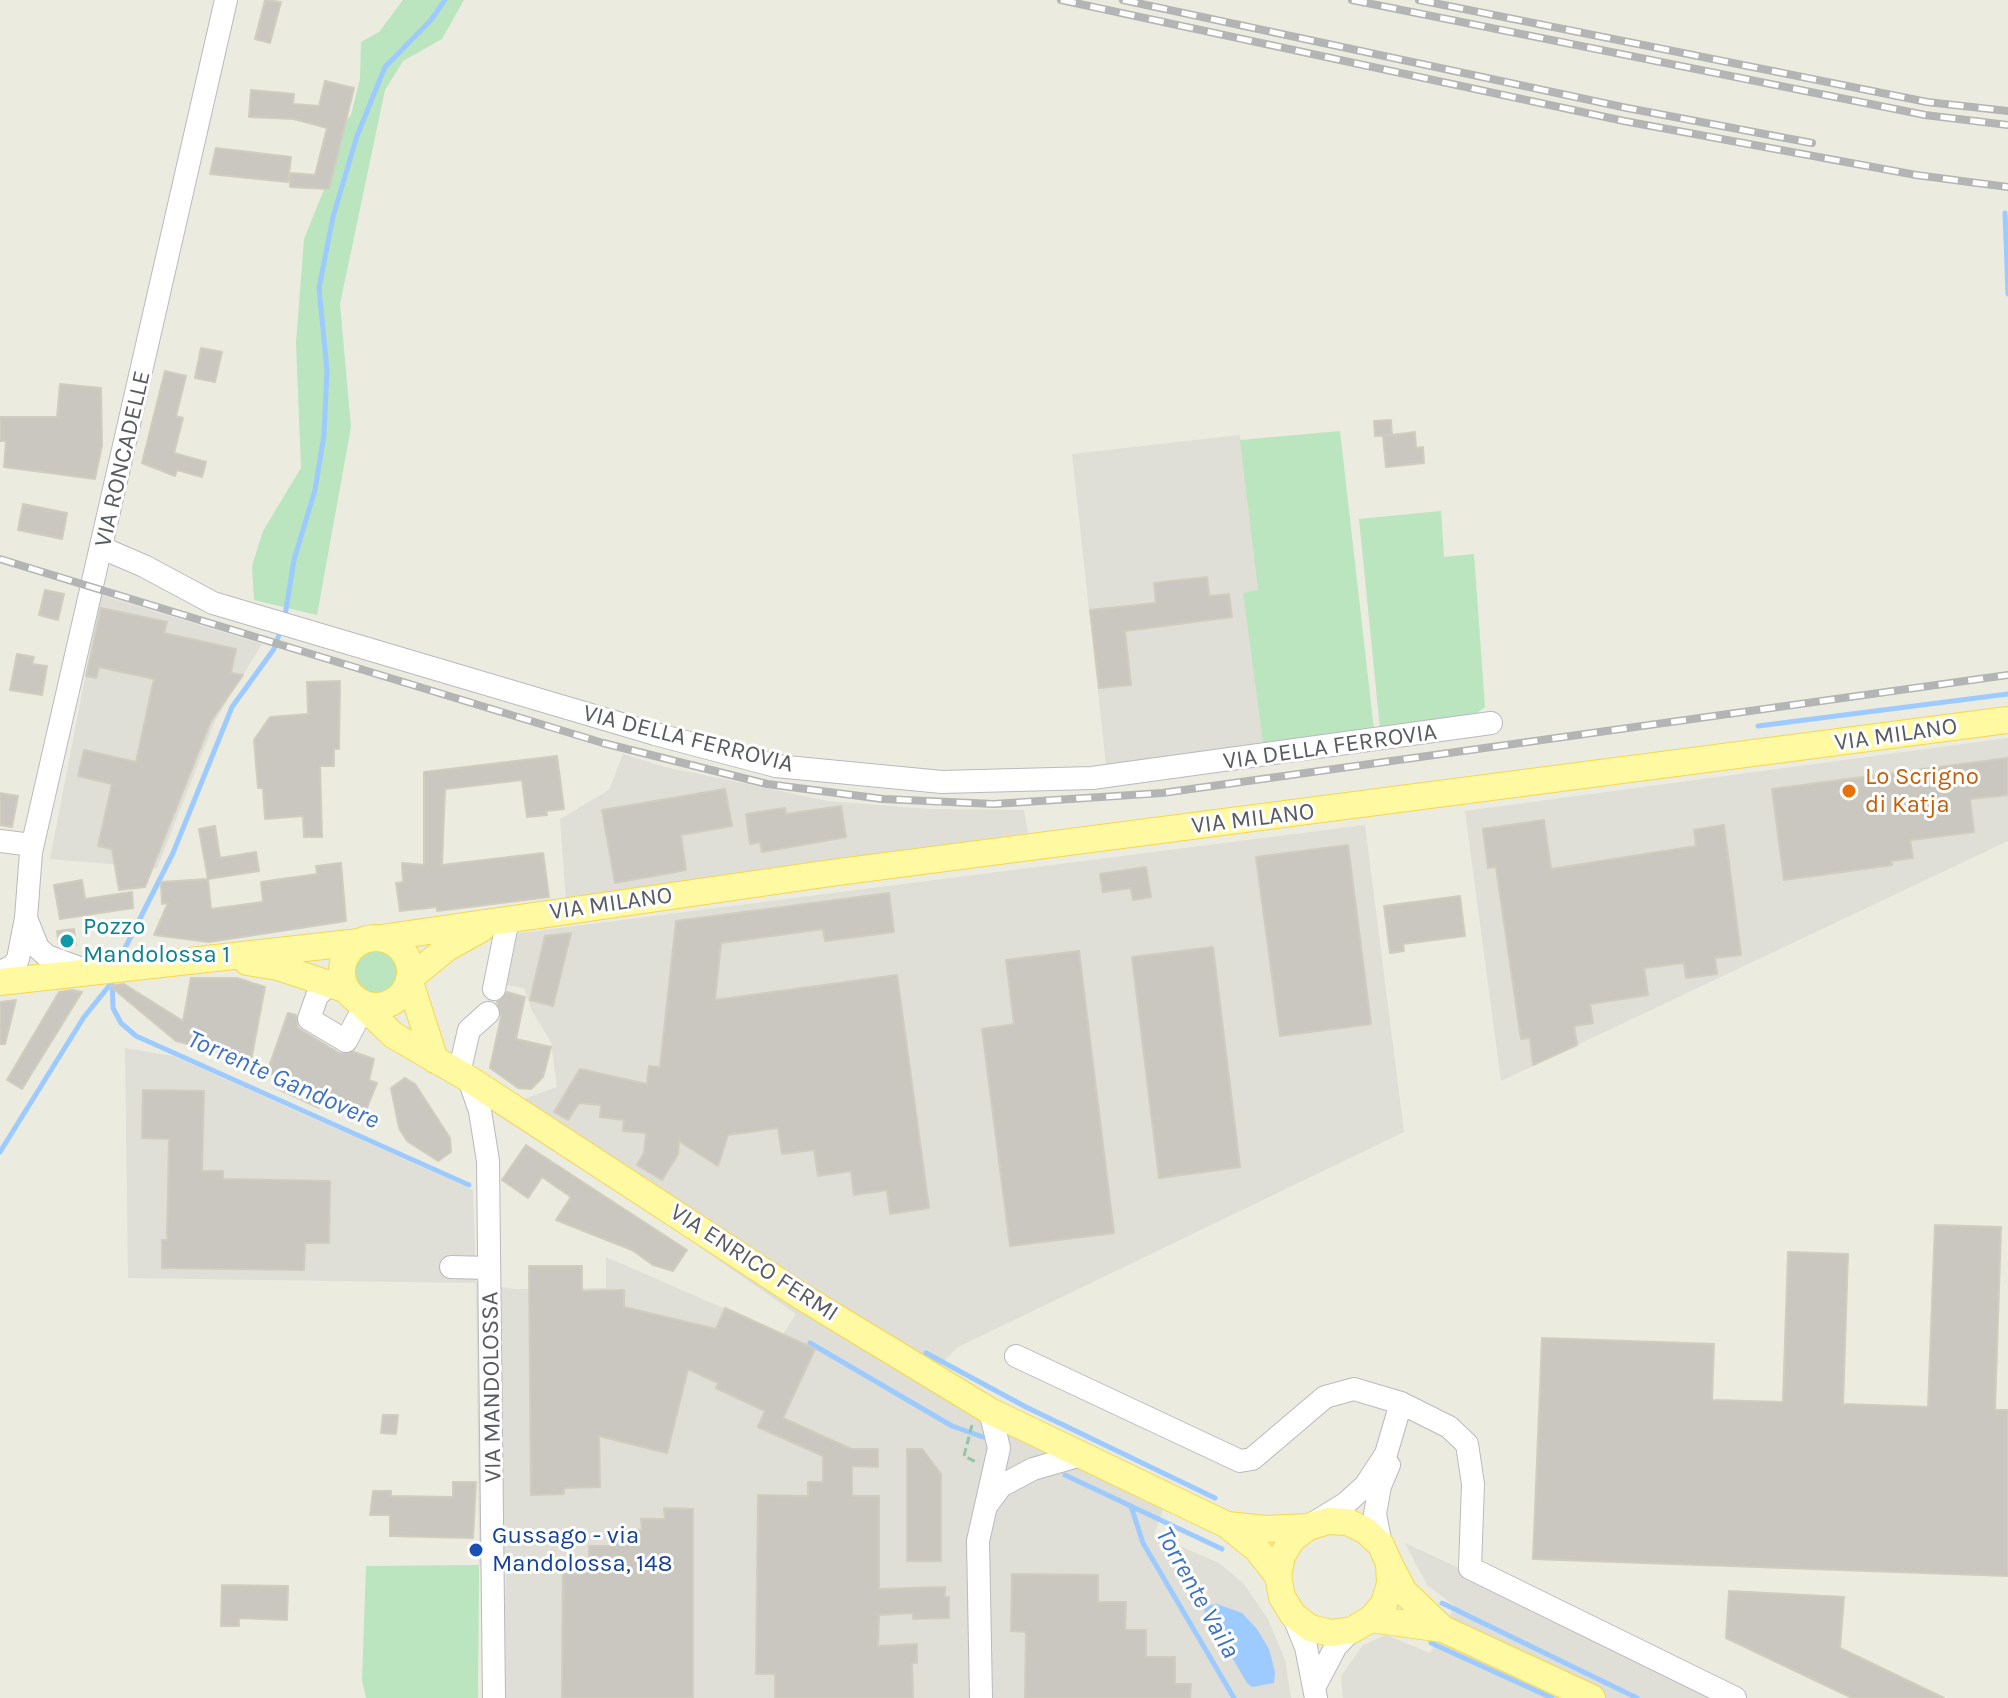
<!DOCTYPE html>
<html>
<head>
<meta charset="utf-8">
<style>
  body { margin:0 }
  canvas { display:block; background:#ecebdf }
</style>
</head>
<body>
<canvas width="2008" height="1698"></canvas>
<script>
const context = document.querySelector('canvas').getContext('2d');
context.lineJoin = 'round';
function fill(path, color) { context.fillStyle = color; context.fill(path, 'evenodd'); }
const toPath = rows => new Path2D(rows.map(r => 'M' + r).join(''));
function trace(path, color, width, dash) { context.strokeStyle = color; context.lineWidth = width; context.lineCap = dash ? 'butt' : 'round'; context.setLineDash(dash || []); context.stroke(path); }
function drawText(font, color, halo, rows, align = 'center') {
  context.font = font + ' Karla,sans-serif'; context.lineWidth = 6; context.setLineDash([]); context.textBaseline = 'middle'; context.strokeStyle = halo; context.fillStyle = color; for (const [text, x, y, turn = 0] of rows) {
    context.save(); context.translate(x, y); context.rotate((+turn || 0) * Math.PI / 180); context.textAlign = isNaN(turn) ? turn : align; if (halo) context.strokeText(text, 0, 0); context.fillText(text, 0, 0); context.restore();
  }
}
const industrial = toPath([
  [1240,435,1258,590,1243,593,1263,743,1106,765,1072,454],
  [101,595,262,644,216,719,157,868,50,859],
  [2008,738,2008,841,1501,1081,1465,811],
  [623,754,665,767,828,801,929,809,1024,810,1028,833,566,900,560,819,609,790],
  [1365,825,1404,1132,958,1347,927,1378,1166,1501,1154,1535,1219,1563,1243,1583,1268,1619,1285,1660,1291,1698,503,1698,506,1565,479,1565,476,1283,128,1278,125,1048,173,1056,473,1190,476,1283,515,1289,606,1288,606,1257,783,1334,796,1314,690,1240,491,1111,557,1087,551,1042,532,1011,524,988,501,984,513,934],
  [1405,1543,1740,1698,1343,1698,1341,1676,1363,1645,1386,1635,1430,1653,1455,1606,1427,1585]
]);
const green = toPath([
  [403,0,464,0,442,39,403,61,385,90,340,304,351,427,317,615,254,600,252,566,263,531,301,468,296,343,304,239,325,187,332,137,351,115,360,79,361,42,379,32],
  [1340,431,1374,730,1263,743,1243,593,1258,590,1240,440],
  [1441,511,1444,557,1474,554,1485,707,1473,716,1380,729,1359,519],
  '354 972a22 22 0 1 1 44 0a22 22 0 1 1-44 0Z',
  [479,1565,478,1698,366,1698,362,1680,366,1566]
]);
const water = toPath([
  [1217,1604,1242,1613,1257,1629,1269,1649,1275,1672,1274,1683,1252,1687,1247,1683,1204,1610,1206,1606]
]);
const stream = toPath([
  [2005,213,2008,294],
  [285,616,294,560,315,490,324,435,327,370,319,288,333,217,357,136,385,67,431,20,445,0],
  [1758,726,2008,694],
  [119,960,173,853,232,707,274,649,281,629],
  [112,977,113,1008,121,1023,136,1036,469,1185],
  [0,1152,84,1017,109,986],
  [810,1343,952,1426,983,1437],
  [926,1353,1026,1407,1215,1498],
  [1065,1475,1222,1549],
  [1131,1506,1143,1543,1234,1698],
  [1442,1603,1637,1698],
  [1431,1643,1552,1698]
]);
const building = toPath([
  [265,0,281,2,270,43,255,39,265,0],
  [325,81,354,88,329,189,290,187,290,173,315,175,327,128,294,119,249,117,251,90,294,94,293,104,319,106,325,81],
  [216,148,291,157,288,182,210,174,216,148],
  [201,348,222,352,215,382,195,378,201,348],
  [165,371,186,376,176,416,183,418,174,453,206,462,202,477,177,470,175,476,142,463,165,371],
  [60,384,101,388,102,445,95,479,4,467,6,441,0,441,0,417,57,417,60,384],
  [1391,420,1392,435,1375,436,1374,421,1391,420],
  [1415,432,1416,448,1423,447,1424,463,1386,467,1383,436,1415,432],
  [23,504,67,513,62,539,18,530,23,504],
  [1207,577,1209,596,1229,594,1232,617,1125,631,1131,685,1099,688,1090,610,1156,603,1154,583,1207,577],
  [45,590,64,594,58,620,39,615,45,590],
  [101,608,167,622,164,633,236,649,231,673,243,675,211,721,145,887,119,890,112,849,98,846,112,784,78,776,84,750,136,762,154,679,99,667,96,678,86,676,101,608],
  [17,654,34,657,32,664,47,666,42,695,10,690,17,654],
  [340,681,339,749,334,749,334,766,320,766,322,837,304,837,303,816,265,819,263,788,258,788,254,740,270,717,308,714,307,682,340,681],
  [557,756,564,809,546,811,547,815,527,817,522,780,445,789,442,865,543,853,549,897,437,911,437,907,400,911,396,883,403,882,402,863,424,865,424,772,557,756],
  [2008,758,2008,795,1970,799,1974,832,1910,840,1913,858,1891,861,1892,865,1784,880,1772,789,2008,758],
  [725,789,732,826,681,835,686,870,615,883,602,810,725,789],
  [0,793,18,796,12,827,0,825,0,793],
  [841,806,846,837,762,852,760,842,750,844,746,814,785,808,786,814,841,806],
  [1544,820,1551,869,1696,846,1694,830,1724,825,1741,955,1715,958,1717,974,1686,978,1684,963,1644,968,1648,995,1590,1004,1593,1023,1574,1026,1577,1045,1533,1065,1530,1038,1521,1039,1496,867,1488,868,1483,829,1544,820],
  [215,826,220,858,256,852,259,871,208,879,199,829,215,826],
  [1348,845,1371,1024,1280,1036,1256,857,1348,845],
  [341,863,346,921,209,942,154,935,168,903,162,904,161,882,208,879,211,909,263,902,261,882,317,874,316,866,341,863],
  [1146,867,1151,897,1133,900,1131,888,1103,892,1100,874,1146,867],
  [82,880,85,899,132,892,133,908,60,919,54,885,82,880],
  [889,893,894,932,825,941,823,929,721,943,715,1000,897,975,929,1208,890,1214,887,1190,854,1195,851,1171,818,1176,814,1150,782,1154,778,1128,728,1135,718,1166,679,1141,678,1154,662,1180,637,1165,644,1153,646,1133,623,1131,624,1120,600,1117,601,1105,579,1103,568,1120,554,1112,580,1069,647,1084,649,1066,660,1067,676,921,889,893],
  [1460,896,1465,936,1403,944,1404,951,1390,953,1384,906,1460,896],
  [74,929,76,945,59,945,57,931,74,929],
  [571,933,553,1006,530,1000,545,936,571,933],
  [1213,947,1240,1167,1159,1178,1132,957,1213,947],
  [1079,951,1114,1233,1010,1246,982,1029,1014,1024,1006,960,1079,951],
  [191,978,237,978,265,987,250,1066,216,1051,176,1041,110,986,124,984,183,1021,191,978],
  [72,990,82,992,22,1089,7,1080,59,992,72,990],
  [507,992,525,997,516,1039,551,1047,543,1077,531,1089,518,1088,490,1068,501,1017,497,1002,507,992],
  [16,1000,5,1044,0,1044,0,1002,16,1000],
  [288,1013,296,1015,298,1028,339,1053,354,1052,374,1059,369,1080,377,1083,366,1110,325,1095,319,1108,274,1087,279,1077,267,1072,288,1013],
  [405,1078,415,1084,450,1138,451,1152,438,1161,407,1141,399,1128,391,1088,405,1078],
  [143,1090,204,1091,202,1171,223,1171,223,1179,330,1181,329,1243,305,1243,304,1270,162,1268,162,1240,167,1240,169,1139,142,1138,143,1090],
  [526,1145,687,1250,673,1271,653,1265,632,1250,556,1220,571,1197,542,1177,528,1198,502,1180,526,1145],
  [1935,1225,2001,1227,1995,1410,2008,1410,2008,1576,1533,1559,1542,1338,1714,1344,1712,1400,1783,1402,1788,1252,1848,1254,1843,1404,1928,1407,1935,1225],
  [529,1266,582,1266,582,1291,624,1290,624,1307,716,1329,725,1308,815,1349,783,1418,851,1449,878,1449,878,1467,852,1466,852,1496,879,1496,879,1589,945,1587,945,1597,949,1597,949,1618,913,1619,913,1613,879,1615,878,1646,917,1644,917,1663,912,1663,913,1698,775,1698,775,1674,756,1674,758,1495,808,1496,808,1482,823,1482,823,1456,758,1427,765,1411,716,1388,718,1383,688,1369,667,1453,599,1436,600,1487,564,1488,564,1494,531,1495,529,1266],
  [383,1415,398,1415,396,1434,381,1433,383,1415],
  [907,1449,922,1449,941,1474,941,1561,907,1561,907,1449],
  [453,1482,476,1482,473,1538,390,1536,390,1515,370,1515,373,1491,391,1491,391,1496,453,1497,453,1482],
  [664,1508,693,1509,693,1698,562,1698,563,1562,589,1562,589,1546,615,1546,614,1530,642,1530,641,1519,665,1519,664,1508],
  [1012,1574,1098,1575,1098,1602,1126,1602,1125,1630,1146,1630,1146,1657,1175,1657,1175,1684,1191,1684,1190,1698,1025,1698,1026,1632,1011,1631,1012,1574],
  [222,1585,288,1586,287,1620,239,1618,239,1626,221,1626,222,1585],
  [1729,1591,1844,1597,1840,1648,1944,1698,1852,1698,1726,1638,1729,1591]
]);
const path = toPath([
  [972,1425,964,1456,976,1462]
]);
const minor = toPath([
  [102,548,144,566,213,603,655,734,776,766,942,782,1092,778,1491,723],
  [0,841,32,845],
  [26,918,38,948,47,956,88,971],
  [0,972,13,966,18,959,26,918,31,852,226,0],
  [329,984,317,996,309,1019,346,1041,364,1007],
  [494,989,508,919],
  [459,1073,469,1030,488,1013],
  [469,1079,480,1111,488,1161,494,1698],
  [451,1267,489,1268],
  [1016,1356,1240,1461,1252,1459,1325,1397,1354,1389,1401,1403,1449,1427,1467,1444,1473,1484,1470,1568,1735,1698],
  [987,1505,1001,1486,1033,1469,1078,1456],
  [1314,1523,1345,1504,1365,1486,1386,1454,1401,1403],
  [1381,1545,1375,1514,1380,1486,1389,1465],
  [1293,1615,1306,1647,1316,1698],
  [1315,1686,1336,1646,1352,1630],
  [981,1698,978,1541,999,1448,990,1411]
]);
const major = toPath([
  [381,938,831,873,2008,720],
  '342 972a34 34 0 1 1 68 0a34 34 0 1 1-68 0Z',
  [247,962,278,967,347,990],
  [409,979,447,948,481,929],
  [409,979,435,1060],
  [0,982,359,942],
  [355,998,393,1035,469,1079,804,1298,990,1411,1227,1525,1257,1549,1278,1576],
  [1227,1525,1266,1529,1308,1527],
  [1390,1565,1404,1592,1443,1629],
  [1371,1619,1384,1604,1390,1584,1389,1563,1381,1545,1366,1531,1348,1522,1328,1521,1308,1527,1292,1539,1282,1556,1278,1576,1282,1597,1293,1615,1310,1628,1331,1633,1352,1630,1371,1619,1443,1629,1592,1698]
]);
const rail = toPath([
  [1061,0,1624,121,1916,175,2008,187],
  [1123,0,1627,108,1812,143],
  [1352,0,1925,115,2008,125],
  [1419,0,1927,102,2008,111],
  [0,559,603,743,767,784,883,799,994,804,1162,793,2008,675]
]);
const markers = [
  [1849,791,8,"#e8710a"],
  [67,941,8,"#0f9aa8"],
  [476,1550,8,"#1a4fb4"]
];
const streetNames = [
  ["VIA RONCADELLE",123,459,-77],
  ["VIA MILANO",1896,735,-8],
  ["VIA DELLA FERROVIA",688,739,14],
  ["VIA DELLA FERROVIA",1330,747,-8],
  ["VIA MILANO",1253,819,-7],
  ["VIA MILANO",611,904,-8],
  ["VIA ENRICO FERMI",754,1263,33],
  ["VIA MANDOLOSSA",492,1387,-91]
];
const foodNames = [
  ["Lo Scrigno",1865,777],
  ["di Katja",1865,805]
];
const cultureNames = [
  ["Pozzo",83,927],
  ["Mandolossa 1",83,955]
];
const transitNames = [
  ["Gussago - via",492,1536],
  ["Mandolossa, 148",492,1564]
];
const waterNames = [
  ["Torrente Gandovere",283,1080,24],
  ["Torrente Vaila",1197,1593,61]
];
fill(industrial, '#dfded7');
fill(green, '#bae5be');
fill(water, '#9dcbff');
trace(stream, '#9dcbff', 5);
fill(building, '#c9c7bf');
trace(building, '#d1cdbe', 2);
trace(minor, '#b8babf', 24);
trace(major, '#f5d74f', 28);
trace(path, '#92c4a5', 3, [8, 4]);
trace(minor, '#fff', 22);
trace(major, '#fff9a2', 26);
trace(rail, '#b3b4b4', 8);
trace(rail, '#fff', 5, [15]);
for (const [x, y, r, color] of markers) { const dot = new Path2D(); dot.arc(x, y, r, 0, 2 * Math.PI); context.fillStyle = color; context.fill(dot); trace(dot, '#fff', 3); }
drawText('24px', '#585c61', '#fff', streetNames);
drawText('24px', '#c56008', '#fff', foodNames, 'left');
drawText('24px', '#0d838f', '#fff', cultureNames, 'left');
drawText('24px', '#164399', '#fff', transitNames, 'left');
drawText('italic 26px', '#3c72c5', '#fff', waterNames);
</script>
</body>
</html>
